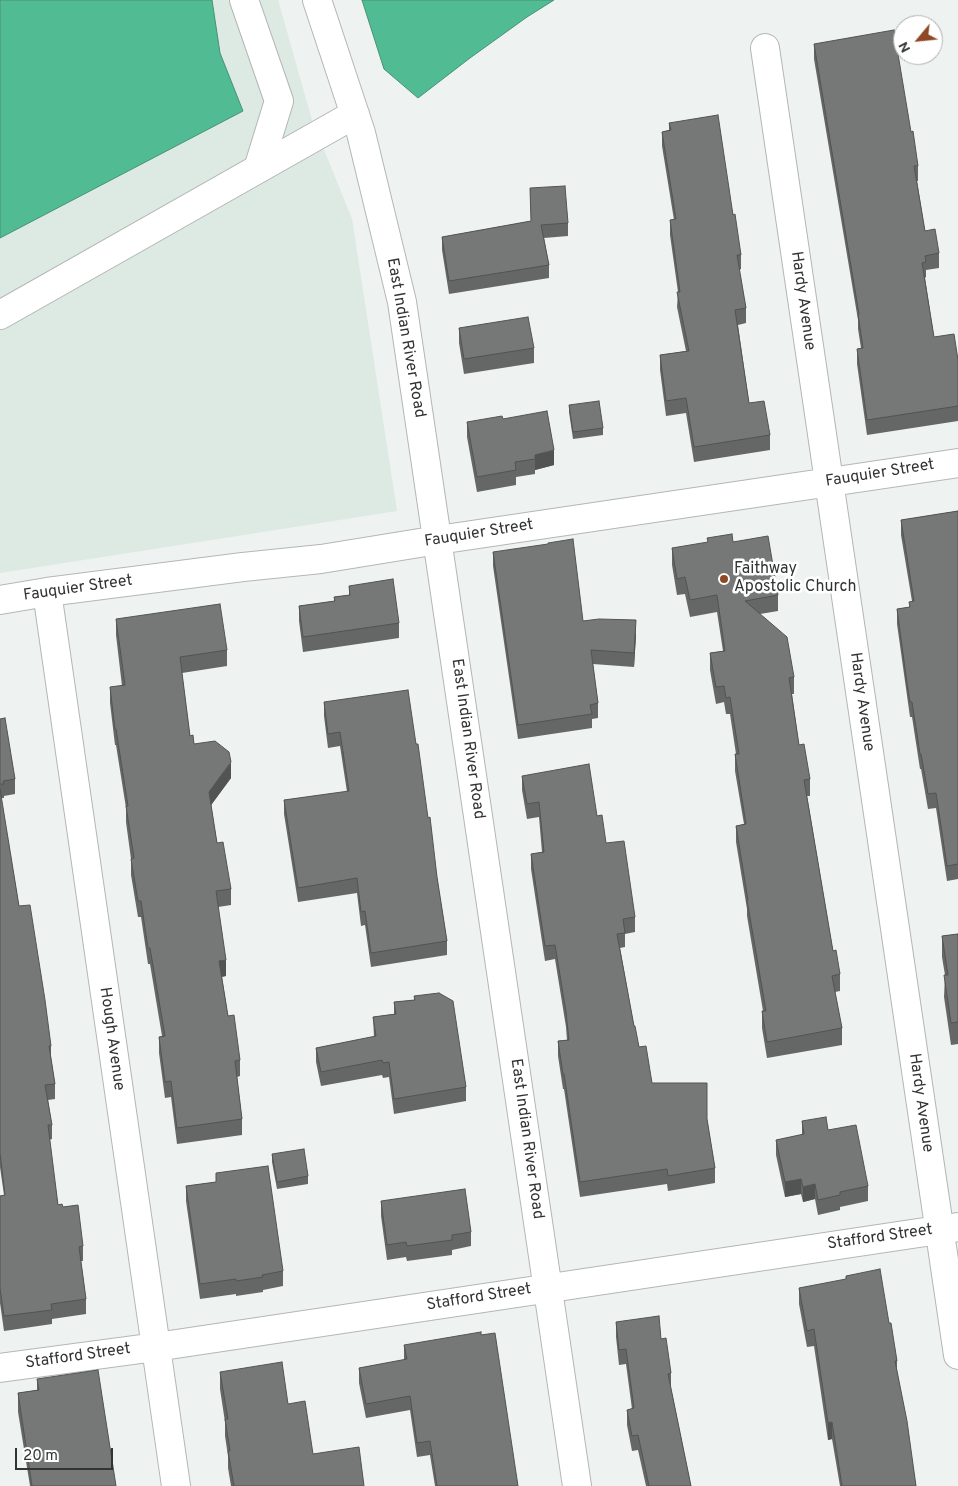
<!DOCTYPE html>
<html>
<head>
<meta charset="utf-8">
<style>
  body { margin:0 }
  #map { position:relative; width:958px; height:1486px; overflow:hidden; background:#eef2f0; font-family:Overpass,sans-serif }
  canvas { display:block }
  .north { position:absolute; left:893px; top:15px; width:50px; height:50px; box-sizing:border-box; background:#fff; border:1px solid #adadad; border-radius:50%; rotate:242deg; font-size:14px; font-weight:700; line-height:20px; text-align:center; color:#323333 }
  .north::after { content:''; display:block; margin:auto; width:18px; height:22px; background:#8f4825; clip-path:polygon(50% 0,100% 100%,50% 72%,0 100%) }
  .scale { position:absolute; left:15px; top:1448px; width:98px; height:22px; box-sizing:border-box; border:2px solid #323333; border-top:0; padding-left:6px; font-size:15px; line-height:18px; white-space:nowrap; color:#323333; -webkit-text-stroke:4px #fff; paint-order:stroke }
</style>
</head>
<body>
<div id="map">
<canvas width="958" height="1486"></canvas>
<div class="north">N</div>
<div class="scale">20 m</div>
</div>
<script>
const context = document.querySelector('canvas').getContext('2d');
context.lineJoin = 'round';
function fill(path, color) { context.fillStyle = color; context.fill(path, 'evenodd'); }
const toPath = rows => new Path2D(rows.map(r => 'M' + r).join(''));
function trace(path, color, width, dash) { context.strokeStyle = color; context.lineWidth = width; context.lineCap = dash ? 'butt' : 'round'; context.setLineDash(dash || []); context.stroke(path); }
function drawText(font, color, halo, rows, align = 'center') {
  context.font = font + ' Overpass,sans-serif'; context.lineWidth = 5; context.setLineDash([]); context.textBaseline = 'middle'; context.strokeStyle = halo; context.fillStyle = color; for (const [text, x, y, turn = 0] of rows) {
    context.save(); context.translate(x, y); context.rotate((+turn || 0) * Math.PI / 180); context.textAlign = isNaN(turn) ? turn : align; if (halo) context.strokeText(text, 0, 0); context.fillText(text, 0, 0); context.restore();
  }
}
const built = toPath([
  [0,0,278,0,312,120,352,219,397,511,0,573]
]);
const water = toPath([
  [0,0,212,0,220,53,243,111,0,238,0,0],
  [362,0,554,0,527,17,470,58,418,98,384,69,362,0]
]);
const minor = toPath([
  [244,0,279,101,258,169],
  [317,0,361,133,402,302,577,1486],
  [765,48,958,1355],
  [0,315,355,114],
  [47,592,176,1486],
  [0,600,47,592,243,567,321,559,438,540,958,463],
  [0,1368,156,1347,958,1227]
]);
const wall = toPath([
  [814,44,911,132,918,166,918,181,917,181,925,231,939,253,939,268,926,270,926,277,925,278,934,337,958,360,958,421,867,435,857,364,857,349,861,348,858,329,858,320,814,59],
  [669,123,733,215,741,255,741,269,739,270,746,308,746,323,738,325,749,403,770,435,770,450,694,462,686,413,666,416,660,370,660,355,686,351,677,307,678,292,670,235,670,220,674,220,662,146,662,132,669,130],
  [530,188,568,223,568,236,544,238,549,265,549,278,449,294,442,250,442,237,531,221],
  [459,328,534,348,534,363,464,374,459,343],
  [569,405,603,428,603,435,573,439,569,412],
  [503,419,554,465,535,470,535,474,516,477,516,485,477,492,467,437,467,422],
  [958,511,958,879,947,881,936,808,928,809,921,769,920,769,912,717,910,717,897,624,897,609,909,607,912,601,901,535,901,520],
  [733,542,778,595,778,611,760,614,794,677,794,694,792,694,799,745,810,779,810,796,807,796,833,951,840,974,840,991,835,992,842,1028,842,1045,767,1058,762,1028,762,1011,763,1011,747,916,747,909,736,842,736,826,744,824,735,771,735,754,736,754,730,714,726,714,724,702,716,704,710,670,710,653,723,651,717,612,690,617,685,594,677,595,672,565,672,548],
  [493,552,583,621,636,635,634,667,593,664,598,703,598,718,592,719,592,728,518,739,493,566],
  [349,586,399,623,399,638,303,652,299,621,299,606,334,601,334,597,349,595],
  [116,619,227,650,227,666,182,673,190,736,194,744,231,778,211,805,217,843,231,889,231,905,218,907,226,976,222,977,228,1016,240,1060,240,1076,237,1077,242,1119,242,1135,177,1144,171,1097,165,1098,159,1053,159,1037,162,1036,150,964,148,964,141,917,138,917,131,875,131,859,126,822,126,808,116,745,115,745,110,703,110,687,122,686,116,635],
  [324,702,416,744,447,941,447,955,371,967,365,925,361,926,357,893,298,902,284,814,284,800,347,792,340,746,328,748,324,716],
  [0,719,15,779,15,794,4,796,4,798,1,798,19,906,51,1046,51,1057,55,1084,55,1099,48,1100,52,1125,52,1139,49,1140,58,1205,63,1207,83,1246,83,1261,81,1261,86,1299,86,1314,52,1319,52,1324,4,1331,0,1303,0,1196,4,1195,0,1167],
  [522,776,597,816,606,843,635,917,635,932,625,934,625,947,620,948,634,1026,639,1047,652,1083,707,1119,715,1168,715,1183,668,1191,667,1184,580,1197,564,1089,563,1089,558,1056,558,1041,567,1040,566,1027,555,959,545,961,531,869,531,854,542,852,539,817,527,819,522,790],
  [958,934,958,1044,951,1045,944,997,945,975,942,957,942,936],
  [414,996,466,1087,466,1101,394,1114,389,1077,383,1078,382,1075,321,1086,316,1062,316,1048,374,1037,373,1017,394,1014,394,1002,414,1000],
  [802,1121,828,1130,868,1186,868,1201,840,1207,840,1210,818,1215,815,1199,803,1202,801,1194,785,1197,776,1155,776,1140,802,1135],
  [272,1154,308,1176,308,1184,277,1189,272,1162],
  [216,1173,283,1271,283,1286,263,1290,263,1292,236,1296,236,1294,200,1299,186,1201,186,1186,216,1182],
  [381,1201,471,1232,471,1246,452,1250,452,1255,407,1261,406,1257,387,1260,381,1216],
  [799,1288,889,1323,897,1361,897,1370,916,1486,840,1486,832,1439,828,1440,814,1346,807,1347,799,1304],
  [616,1322,661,1339,671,1373,671,1388,691,1486,646,1486,638,1450,632,1451,627,1425,627,1410,632,1409,626,1364,619,1365,616,1337],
  [404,1345,518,1486,435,1486,430,1455,417,1457,410,1410,366,1418,359,1383,359,1368,404,1360],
  [220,1372,288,1404,313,1454,364,1486,231,1486,228,1468,228,1456,225,1436,225,1422,220,1389],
  [37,1379,116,1486,30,1486,18,1412,18,1393,37,1390]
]);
const shadedWall = toPath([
  [554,450,554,465,535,470,535,455],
  [636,620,636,635,634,667,634,653],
  [231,762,231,778,209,808,209,792],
  [226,960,226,976,219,977,219,961],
  [801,1179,801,1194,785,1197,785,1182],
  [815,1184,815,1199,803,1202,803,1187],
  [832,1422,832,1439,828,1440,828,1423]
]);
const building = toPath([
  [894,30,911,132,913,131,918,166,914,166,925,231,935,229,939,253,925,256,926,262,922,263,934,337,954,334,958,360,958,406,867,420,857,349,863,348,858,314,859,314,814,44,894,30],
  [718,115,733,215,735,214,741,255,737,255,746,308,735,310,749,403,764,401,770,435,694,447,686,398,666,401,660,355,689,351,677,292,680,292,670,220,676,219,662,132,671,130,669,123,718,115],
  [565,186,568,223,541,225,549,265,449,281,442,237,531,221,530,188,565,186],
  [528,317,534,348,464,359,459,328,528,317],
  [599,401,603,428,573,432,569,405,599,401],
  [547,411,554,450,535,455,535,459,515,462,516,470,477,477,467,422,502,416,503,419,547,411],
  [958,511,958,864,947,866,936,793,928,794,921,754,920,754,912,702,910,702,907,683,897,609,910,607,909,602,914,601,901,520,958,511],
  [732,534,733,542,768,536,778,595,745,601,787,637,794,677,789,678,799,745,804,744,810,779,804,780,833,951,836,950,840,974,832,976,842,1028,767,1042,762,1011,766,1011,747,900,748,900,736,826,746,824,735,754,739,754,730,697,726,698,724,686,716,687,710,653,725,651,717,595,690,600,685,577,677,579,672,548,708,542,707,538,732,534],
  [573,539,583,621,599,619,636,620,634,653,591,650,598,703,590,705,592,714,518,725,493,552,548,544,548,543,573,539],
  [393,579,399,623,303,637,299,606,335,601,334,597,350,595,349,586,393,579],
  [220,604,227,650,180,657,190,736,193,735,194,744,215,741,229,752,231,762,209,792,217,843,223,842,231,889,216,891,226,960,219,961,228,1016,234,1015,240,1060,235,1061,242,1119,177,1128,171,1081,165,1082,159,1037,165,1036,150,948,148,948,141,901,138,901,131,859,134,858,126,806,128,806,116,729,115,729,110,687,125,685,116,619,220,604],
  [408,690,416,744,418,744,428,818,430,817,437,877,447,941,371,953,365,911,361,912,357,878,298,888,284,800,349,791,340,732,328,734,324,702,408,690],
  [5,718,15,779,3,781,4,784,0,784,0,719,5,718],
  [589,764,597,816,602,815,606,843,624,841,635,917,623,919,625,933,617,934,634,1026,635,1026,639,1047,646,1046,652,1083,707,1083,707,1119,715,1168,668,1176,667,1169,580,1182,564,1074,563,1074,558,1041,569,1040,566,1012,555,945,545,946,531,854,544,852,539,802,527,804,522,776,589,764],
  [0,789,19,906,30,905,45,1000,51,1046,49,1046,55,1084,45,1085,52,1125,48,1125,58,1205,62,1204,63,1207,78,1205,83,1246,79,1247,86,1299,51,1304,52,1310,4,1316,0,1288,0,1196,5,1195,0,1153,0,789],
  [958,934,958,1022,951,1023,944,975,948,975,942,936,958,934],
  [439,993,453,1001,466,1087,394,1099,389,1062,383,1063,382,1060,321,1072,316,1048,376,1036,373,1017,396,1014,394,1002,415,1000,414,996,439,993],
  [826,1117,828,1130,856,1125,868,1186,840,1192,840,1195,818,1200,815,1184,803,1187,801,1179,785,1182,776,1140,804,1134,802,1121,826,1117],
  [304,1149,308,1176,277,1182,272,1154,304,1149],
  [268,1166,283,1271,262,1275,263,1277,236,1281,236,1279,200,1284,186,1186,216,1182,216,1173,268,1166],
  [465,1189,471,1232,452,1235,452,1240,407,1246,406,1242,387,1245,381,1201,465,1189],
  [880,1269,889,1323,891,1323,897,1361,895,1361,907,1421,916,1486,842,1486,832,1422,828,1423,814,1329,807,1331,799,1288,846,1279,846,1276,880,1269],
  [659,1316,661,1339,666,1338,671,1373,668,1374,691,1486,649,1486,638,1435,632,1436,627,1410,634,1408,626,1349,619,1350,616,1322,659,1316],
  [481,1332,481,1335,495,1333,518,1486,437,1486,430,1441,417,1443,410,1396,366,1404,359,1368,407,1359,404,1345,481,1332],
  [282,1362,288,1404,305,1401,313,1454,359,1447,364,1486,234,1486,228,1451,230,1451,225,1419,228,1419,220,1372,282,1362],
  [98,1370,116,1486,32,1486,18,1393,39,1390,37,1379,98,1370]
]);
const markers = [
  [724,579,5,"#8f4825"]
];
const streetNames = [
  ["Hardy Avenue",802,301,82],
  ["East Indian River Road",405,338,80],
  ["Fauquier Street",880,474,-9],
  ["Fauquier Street",479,534,-9],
  ["Fauquier Street",78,589,-8],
  ["Hardy Avenue",861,702,82],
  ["East Indian River Road",467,739,82],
  ["Hough Avenue",111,1039,82],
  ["Hardy Avenue",920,1103,82],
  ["East Indian River Road",526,1139,82],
  ["Stafford Street",880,1238,-8],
  ["Stafford Street",479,1298,-9],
  ["Stafford Street",78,1357,-8]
];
const poiNames = [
  ["Faithway",734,570],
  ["Apostolic Church",734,588]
];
fill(built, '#dde9e3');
fill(water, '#51bb93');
trace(water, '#489276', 1);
trace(minor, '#b3b7b5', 30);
trace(minor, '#fff', 28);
fill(wall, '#656766');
fill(shadedWall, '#525453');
fill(building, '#757877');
trace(building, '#525453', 1);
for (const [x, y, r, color] of markers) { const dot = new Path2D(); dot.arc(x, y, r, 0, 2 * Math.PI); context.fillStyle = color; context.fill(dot); trace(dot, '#fff', 2); }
drawText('16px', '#323333', '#fff', streetNames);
drawText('16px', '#323333', '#fff', poiNames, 'left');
</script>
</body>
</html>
